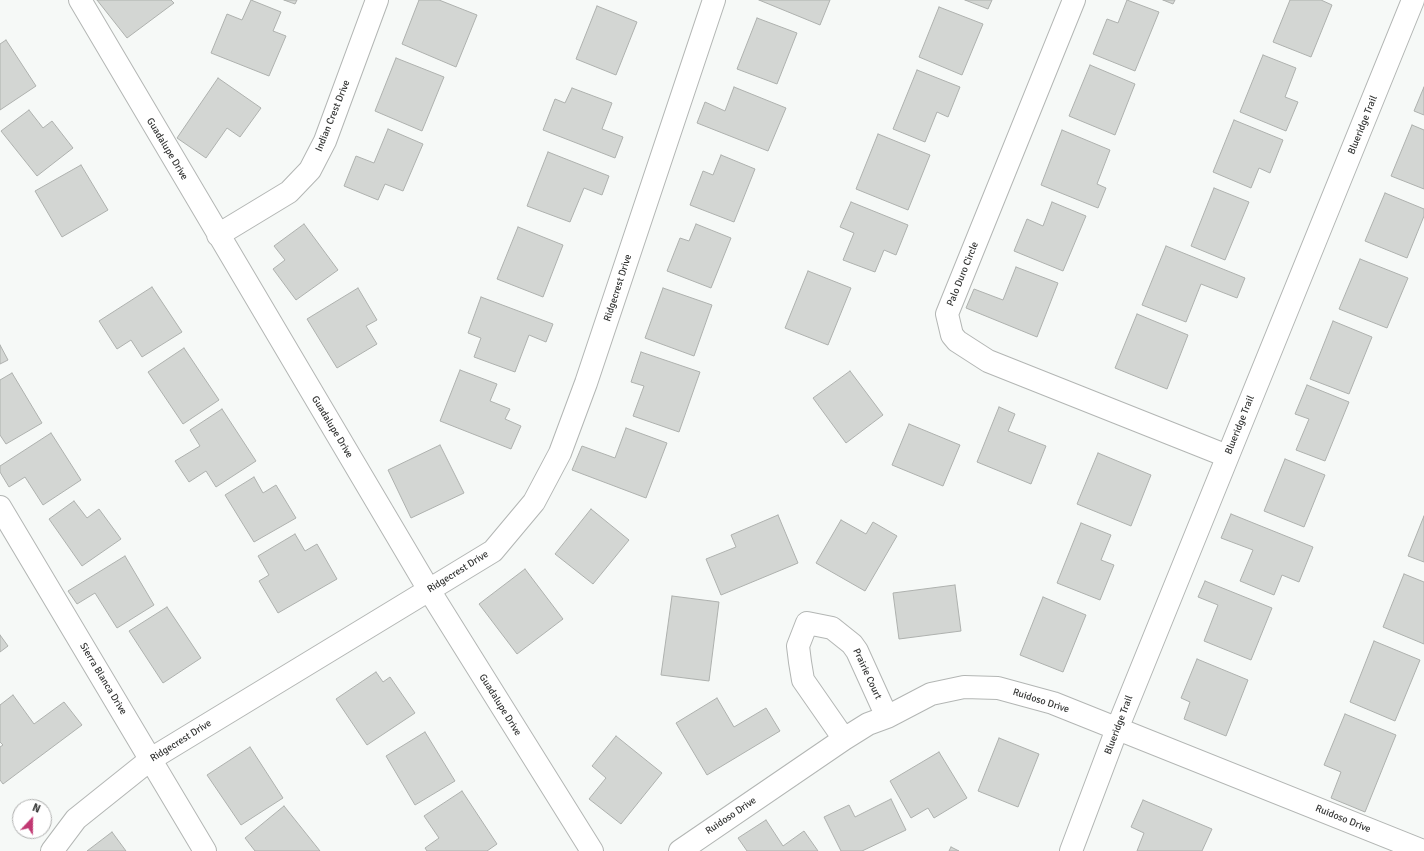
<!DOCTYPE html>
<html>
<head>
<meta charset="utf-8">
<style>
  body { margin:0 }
  #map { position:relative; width:1424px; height:851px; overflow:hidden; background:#f6f9f7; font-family:Signika,sans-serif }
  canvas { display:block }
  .north { position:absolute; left:12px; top:799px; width:40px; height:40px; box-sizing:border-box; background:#fff; border:1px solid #aeafae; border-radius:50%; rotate:22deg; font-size:11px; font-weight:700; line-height:16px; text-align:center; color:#353635 }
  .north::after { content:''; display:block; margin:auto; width:14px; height:18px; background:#c13872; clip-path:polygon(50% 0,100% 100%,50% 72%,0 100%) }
</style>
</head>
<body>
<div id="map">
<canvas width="1424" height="851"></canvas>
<div class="north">N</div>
</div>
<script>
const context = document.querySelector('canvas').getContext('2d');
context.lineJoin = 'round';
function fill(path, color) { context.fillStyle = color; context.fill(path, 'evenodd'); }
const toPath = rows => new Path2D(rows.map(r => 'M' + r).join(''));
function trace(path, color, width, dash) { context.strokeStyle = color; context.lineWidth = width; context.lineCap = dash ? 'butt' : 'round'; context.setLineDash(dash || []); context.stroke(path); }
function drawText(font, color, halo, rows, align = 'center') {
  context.font = font + ' Signika,sans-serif'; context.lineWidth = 3; context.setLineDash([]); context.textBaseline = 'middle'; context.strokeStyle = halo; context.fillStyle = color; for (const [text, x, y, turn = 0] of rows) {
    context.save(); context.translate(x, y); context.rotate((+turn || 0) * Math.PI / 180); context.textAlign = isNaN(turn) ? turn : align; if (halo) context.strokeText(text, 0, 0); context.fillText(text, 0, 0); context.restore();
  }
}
const building = toPath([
  [97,0,171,0,174,3,127,38,97,0],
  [251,0,281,12,273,31,286,36,269,76,211,53,227,14,242,20,251,0],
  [284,0,297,0,295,4,284,0],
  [419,0,439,0,477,15,456,67,402,44,419,0],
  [759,0,830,0,820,25,759,0],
  [965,0,992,0,988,9,965,0],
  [1127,0,1159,12,1135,71,1093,54,1107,19,1118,23,1127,0],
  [1163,0,1175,0,1173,4,1163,0],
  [1290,0,1321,0,1332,5,1311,57,1273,42,1290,0],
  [597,6,637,22,616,75,576,59,597,6],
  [939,7,983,24,962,75,919,57,939,7],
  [757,18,797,33,777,84,737,69,757,18],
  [6,40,36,86,0,110,0,44,6,40],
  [1263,55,1296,68,1285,97,1298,102,1286,131,1240,112,1263,55],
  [396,58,444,77,422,131,375,111,396,58],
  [1090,65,1135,84,1115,135,1069,116,1090,65],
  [917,70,960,87,948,117,937,112,925,142,893,129,917,70],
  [218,78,261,108,240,137,227,128,206,158,177,138,218,78],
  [734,87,786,108,768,151,697,123,705,102,725,111,734,87],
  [1424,87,1424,115,1414,111,1424,87],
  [572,88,612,103,602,129,623,137,615,158,543,130,555,99,565,103,572,88],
  [29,110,43,128,52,121,73,148,37,176,1,131,29,110],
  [1234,120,1283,140,1270,173,1259,168,1251,188,1213,172,1234,120],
  [1412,125,1424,130,1424,189,1391,176,1412,125],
  [388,129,423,144,403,191,385,184,378,200,344,186,356,156,374,163,388,129],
  [1062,130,1110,150,1097,184,1106,188,1098,208,1041,185,1062,130],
  [878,134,930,155,908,210,856,189,878,134],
  [548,152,609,176,602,195,584,188,570,222,527,206,548,152],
  [721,155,755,169,734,222,690,205,703,171,713,175,721,155],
  [81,165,108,210,62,237,35,191,81,165],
  [1214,188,1249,202,1225,260,1191,246,1214,188],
  [1385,193,1424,209,1424,216,1407,258,1365,241,1385,193],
  [851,202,908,225,896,255,884,250,875,272,843,260,854,233,840,227,851,202],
  [1052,202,1086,216,1063,271,1014,251,1027,219,1043,226,1052,202],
  [304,224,338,270,296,300,273,269,285,260,274,246,304,224],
  [696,224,731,238,711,288,667,271,680,238,689,241,696,224],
  [518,227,563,245,543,297,497,279,518,227],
  [1166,246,1245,278,1237,298,1201,284,1186,322,1142,305,1166,246],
  [1360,259,1408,278,1387,328,1339,309,1360,259],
  [1016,267,1058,283,1037,337,966,308,974,289,1003,300,1016,267],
  [808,271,851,288,828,345,785,328,808,271],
  [152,287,182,332,142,357,131,340,117,349,99,321,152,287],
  [358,288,377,320,366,326,377,344,337,368,307,319,358,288],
  [663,288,712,305,694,356,645,338,663,288],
  [481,297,553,324,546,342,529,335,515,372,474,357,481,338,468,333,481,297],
  [1137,314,1188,335,1167,389,1115,368,1137,314],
  [1333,321,1372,337,1349,394,1310,379,1333,321],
  [0,345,8,360,0,364,0,345],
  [184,348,219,400,183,424,148,372,184,348],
  [641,352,700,372,679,432,633,416,644,386,631,382,641,352],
  [460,370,497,384,490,401,510,409,505,419,521,426,511,449,440,421,460,370],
  [850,371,883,415,846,443,813,398,850,371],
  [12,373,42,423,6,444,0,435,0,380,12,373],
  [1307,385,1349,402,1325,461,1296,450,1309,419,1295,414,1307,385],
  [999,407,1015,414,1008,431,1046,446,1031,484,977,462,999,407],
  [222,409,256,461,216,487,206,471,189,482,175,461,200,446,190,430,222,409],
  [909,424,960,445,943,486,892,465,909,424],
  [626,428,667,443,646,498,572,470,582,446,615,458,626,428],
  [51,433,81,480,43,505,25,477,9,487,0,472,0,466,51,433],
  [440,445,464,493,411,518,388,470,440,445],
  [1098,453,1151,475,1131,526,1077,504,1098,453],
  [1285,459,1325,475,1304,527,1264,511,1285,459],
  [254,477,263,493,276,485,296,518,254,542,225,495,254,477],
  [74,501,87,518,99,509,121,539,82,566,49,519,74,501],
  [591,509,629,540,593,584,555,554,591,509],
  [1231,514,1313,547,1299,582,1282,575,1274,595,1240,581,1253,550,1221,538,1231,514],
  [778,515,798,563,721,595,706,559,736,547,731,535,778,515],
  [1424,516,1424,562,1408,556,1424,516],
  [841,520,866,534,873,522,897,536,865,591,816,563,841,520],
  [1081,523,1111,535,1101,560,1114,565,1100,600,1057,583,1081,523],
  [295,534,305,551,317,544,337,579,278,613,259,581,269,575,258,556,295,534],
  [125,556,154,605,117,628,95,593,77,604,68,591,125,556],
  [525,569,563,619,517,654,479,604,525,569],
  [1404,574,1424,582,1424,644,1383,627,1404,574],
  [1205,581,1272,608,1251,660,1204,641,1218,605,1198,597,1205,581],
  [955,585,961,631,899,639,893,593,955,585],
  [672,596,719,602,709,681,661,675,672,596],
  [1043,597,1086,615,1063,672,1020,655,1043,597],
  [167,607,201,658,163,683,129,631,167,607],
  [0,635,8,646,0,652,0,635],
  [1374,641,1420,660,1395,721,1350,702,1374,641],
  [1197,659,1248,680,1226,736,1184,719,1190,702,1181,698,1197,659],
  [376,672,383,682,390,677,415,713,367,745,336,699,376,672],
  [13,695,34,724,64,702,82,725,3,784,0,780,0,747,3,745,0,742,0,705,13,695],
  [717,698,734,727,766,708,780,731,707,775,676,723,717,698],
  [1345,714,1396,735,1365,812,1331,798,1341,772,1324,765,1345,714],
  [425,732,455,781,415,805,386,756,425,732],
  [616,736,662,773,621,824,589,799,606,778,592,766,616,736],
  [999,738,1039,754,1018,807,978,791,999,738],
  [250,747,283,798,241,825,207,775,250,747],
  [939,752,967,798,934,818,928,808,911,818,890,781,939,752],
  [462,791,497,844,487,851,427,851,425,848,439,838,424,816,462,791],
  [891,799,906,830,862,851,841,851,824,817,849,805,855,817,891,799],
  [1143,800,1212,829,1202,851,1137,851,1144,833,1131,827,1143,800],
  [284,806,320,851,255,851,245,838,284,806],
  [766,820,783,846,804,831,818,851,747,851,738,838,766,820],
  [112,832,126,851,87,851,112,832],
  [951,847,959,851,949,851,951,847]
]);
const street = toPath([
  [80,0,429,590,592,851],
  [1074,0,947,314,952,335,957,341,988,361,1227,456],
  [218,235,289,192,310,170,325,141,377,0],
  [0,507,205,851],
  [844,739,803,680,800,662,798,646,807,623,832,628,852,644,857,651,887,717],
  [52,851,76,819,151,759,493,551,534,502,560,453,586,383,714,0],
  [680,851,844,739,868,724,887,717,931,694,964,687,998,688,1053,703,1423,851],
  [1071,851,1117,729,1413,0]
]);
const streetNames = [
  ["Indian Crest Drive",333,116,-68],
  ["Blueridge Trail",1363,125,-68],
  ["Guadalupe Drive",167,149,59],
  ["Palo Duro Circle",963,274,-68],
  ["Ridgecrest Drive",618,288,-72],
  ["Blueridge Trail",1240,425,-68],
  ["Guadalupe Drive",332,427,59],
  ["Ridgecrest Drive",458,572,-32],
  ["Prairie Court",867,674,65],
  ["Sierra Blanca Drive",103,679,59],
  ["Ruidoso Drive",1041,701,18],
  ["Guadalupe Drive",500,705,58],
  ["Blueridge Trail",1119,725,-69],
  ["Ridgecrest Drive",181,741,-32],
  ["Ruidoso Drive",731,816,-34],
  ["Ruidoso Drive",1343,819,22]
];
fill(building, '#d3d6d3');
trace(building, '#aeb1ae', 1);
trace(street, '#b3b6b4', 24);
trace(street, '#fff', 22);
drawText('10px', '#353635', '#fff', streetNames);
</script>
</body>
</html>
